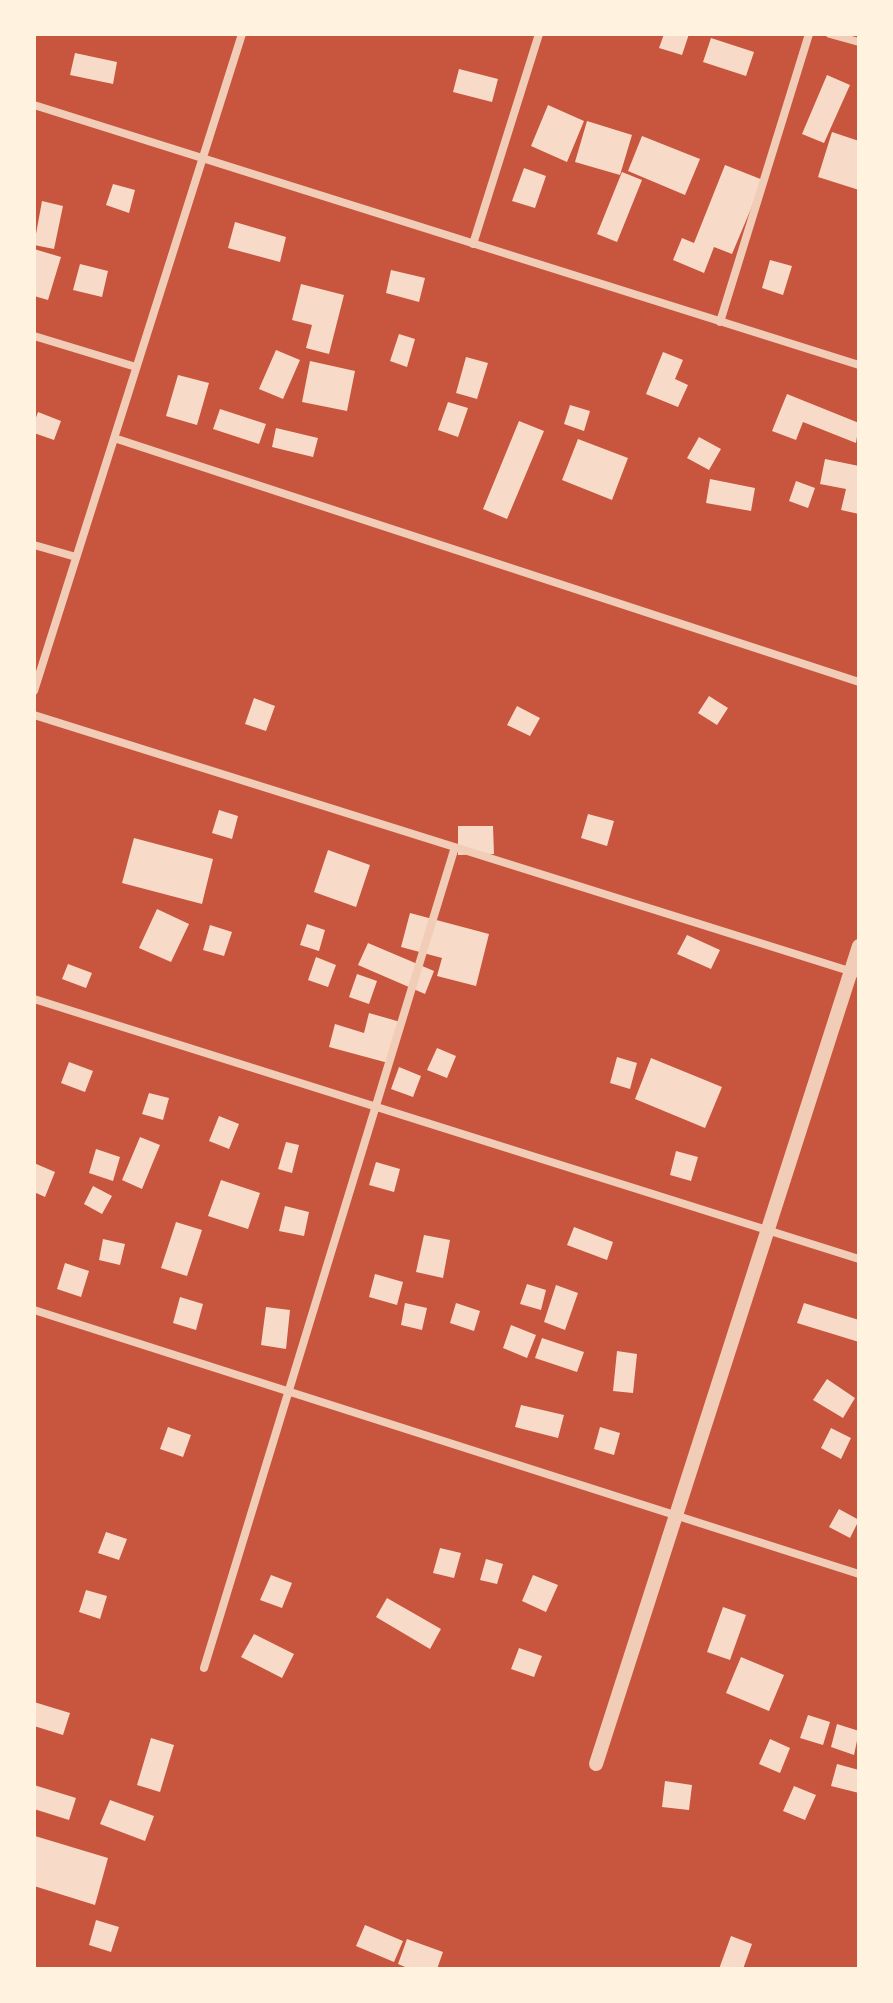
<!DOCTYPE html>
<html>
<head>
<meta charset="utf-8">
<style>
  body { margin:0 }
  #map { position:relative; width:893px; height:2003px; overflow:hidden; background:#c8553d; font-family:"Alegreya Sans",sans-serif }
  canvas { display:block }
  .frame { position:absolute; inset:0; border:36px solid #fff3e0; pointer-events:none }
</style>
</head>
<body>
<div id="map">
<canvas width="893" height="2003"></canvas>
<div class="frame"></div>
</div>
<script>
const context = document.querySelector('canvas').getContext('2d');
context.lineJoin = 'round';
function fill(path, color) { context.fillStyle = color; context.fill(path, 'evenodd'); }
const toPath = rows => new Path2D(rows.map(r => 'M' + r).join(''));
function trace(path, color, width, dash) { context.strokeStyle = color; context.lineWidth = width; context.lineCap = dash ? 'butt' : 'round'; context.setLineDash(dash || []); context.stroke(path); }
const building = toPath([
  [664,34,689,34,682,55,659,48],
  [711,38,754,52,746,76,703,62],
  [75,53,117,62,113,84,70,75],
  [459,69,498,79,492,102,453,92],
  [827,75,850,85,824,143,802,134],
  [548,105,584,121,567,162,531,146],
  [587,121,632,135,620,175,575,162],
  [832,132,859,141,859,190,818,177],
  [642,136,700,159,685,195,628,171],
  [725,165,763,180,732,254,714,247,704,273,673,260,682,238,694,243],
  [524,168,546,176,535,208,512,201],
  [622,172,642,180,617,242,597,234],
  [113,184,135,190,129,213,106,205],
  [42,201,63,206,54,249,34,245],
  [235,222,286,237,280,262,228,248],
  [34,249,61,257,48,300,34,296],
  [770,260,792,266,783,295,762,288],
  [80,264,108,271,102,297,73,290],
  [391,270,425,278,419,302,386,293],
  [301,284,344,295,329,354,306,348,312,325,292,320],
  [399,334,415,339,407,367,390,361],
  [276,350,300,360,283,399,259,389],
  [663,352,683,360,675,379,688,385,678,407,646,394],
  [466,357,488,363,477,399,456,393],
  [310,361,355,371,347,411,302,402],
  [178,375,209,383,197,425,166,416],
  [787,394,859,423,856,443,803,422,796,440,772,431],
  [448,402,468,408,458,437,438,430],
  [570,405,590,411,584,431,564,424],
  [220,409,266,424,259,444,213,429],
  [38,412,61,421,54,440,34,433,34,423],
  [519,421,544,431,507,519,483,509],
  [276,428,318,438,313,457,272,447],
  [699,437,721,449,709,470,687,458],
  [578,439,628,458,612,500,562,480],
  [825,459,859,466,859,514,841,510,846,489,820,484],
  [710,479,755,488,751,511,706,503],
  [796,481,815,488,808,508,789,501],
  [709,696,728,708,717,725,698,713],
  [254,698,275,706,266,731,245,724],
  [517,706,540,718,530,736,507,725],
  [219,810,238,816,232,839,212,833],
  [588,814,614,821,607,846,581,838],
  [458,826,493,826,494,854,458,855],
  [134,838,213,859,202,904,122,883],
  [328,850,370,865,356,907,314,892],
  [157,909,189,924,171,962,139,948],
  [410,913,489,934,476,986,437,976,442,958,401,947],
  [307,924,325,930,319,951,300,945],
  [210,925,232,932,224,956,203,950],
  [687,935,720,950,711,969,677,954],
  [368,943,434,971,425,994,358,965],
  [316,957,336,965,328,987,308,980],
  [68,964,92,973,86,988,62,979],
  [357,974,377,981,369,1004,349,997],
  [369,1013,404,1023,392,1064,329,1047,335,1024,364,1033],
  [437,1048,456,1056,447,1078,427,1070],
  [617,1057,637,1063,630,1089,610,1083],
  [651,1058,722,1087,705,1128,635,1099],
  [69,1062,93,1071,85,1092,61,1083],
  [399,1067,421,1076,413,1097,391,1089],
  [149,1093,169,1098,163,1120,142,1114],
  [219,1116,239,1124,229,1149,209,1141],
  [140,1137,160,1145,142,1189,122,1180],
  [286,1142,299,1145,292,1173,278,1169],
  [96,1149,120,1157,113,1181,89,1173],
  [676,1151,698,1157,691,1181,670,1175],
  [376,1162,400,1169,394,1192,369,1185],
  [34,1163,55,1172,45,1197,34,1192],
  [221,1180,260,1193,248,1229,208,1216],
  [93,1186,112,1196,102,1214,84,1204],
  [285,1206,309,1212,304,1236,279,1231],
  [176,1222,202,1230,187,1276,161,1268],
  [574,1227,613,1242,607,1260,567,1245],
  [424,1235,450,1240,443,1278,416,1272],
  [103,1239,125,1244,120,1265,99,1260],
  [65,1263,89,1271,81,1297,57,1289],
  [375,1274,403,1282,397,1305,369,1297],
  [527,1284,546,1290,541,1310,520,1304],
  [556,1285,578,1293,565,1330,544,1322],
  [180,1297,203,1304,196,1330,173,1323],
  [405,1303,427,1308,422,1330,401,1325],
  [456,1303,480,1311,474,1331,450,1323],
  [804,1303,859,1320,859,1342,797,1323],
  [266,1307,290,1310,286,1349,261,1345],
  [511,1325,536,1335,527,1358,503,1348],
  [542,1338,584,1352,577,1372,535,1358],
  [617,1351,637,1354,633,1393,613,1391],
  [827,1379,855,1398,843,1418,813,1400],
  [521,1405,564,1415,558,1438,515,1427],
  [168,1427,191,1435,183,1457,160,1449],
  [600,1427,620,1433,614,1455,594,1449],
  [831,1428,851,1438,841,1459,821,1448],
  [839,1509,859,1520,850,1538,829,1527],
  [106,1532,127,1539,119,1560,98,1553],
  [440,1548,461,1553,454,1578,433,1573],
  [486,1559,503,1564,497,1584,480,1580],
  [271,1575,292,1583,282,1608,260,1600],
  [533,1575,558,1585,546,1612,522,1601],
  [86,1590,107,1596,100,1619,79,1612],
  [387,1598,441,1629,430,1649,376,1617],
  [723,1607,746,1615,730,1660,707,1652],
  [254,1634,294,1654,282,1678,241,1657],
  [519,1648,542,1656,534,1677,511,1669],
  [741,1657,784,1675,769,1711,726,1693],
  [34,1702,70,1713,63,1735,34,1726],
  [808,1715,830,1722,823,1745,800,1738],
  [837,1724,859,1731,854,1755,831,1747],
  [151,1738,174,1745,160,1792,137,1785],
  [770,1739,790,1748,780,1773,759,1764],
  [837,1764,859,1770,859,1793,831,1786],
  [665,1781,692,1785,689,1810,662,1807],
  [34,1785,76,1798,69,1820,34,1809],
  [794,1786,816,1795,805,1820,783,1811],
  [110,1800,154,1816,145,1841,100,1824],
  [35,1836,108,1858,95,1905,34,1886],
  [96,1920,119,1927,111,1952,89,1945],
  [365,1925,403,1941,394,1962,356,1946],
  [731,1936,752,1944,743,1969,719,1969],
  [407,1939,443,1952,437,1969,410,1969,398,1964]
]);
const minor = toPath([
  [830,34,859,42],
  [34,105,859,365],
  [473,244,539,34],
  [720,322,809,34],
  [34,336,136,367],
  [114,438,859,682],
  [34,545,76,557],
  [34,691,242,34],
  [34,715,859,974],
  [34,999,859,1259],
  [34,1310,859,1574],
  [204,1668,455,847]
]);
const tertiary = toPath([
  [596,1764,859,946]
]);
fill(building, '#f7dbc8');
trace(minor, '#f1ccb7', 8);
trace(tertiary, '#f1ccb7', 14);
</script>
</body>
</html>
